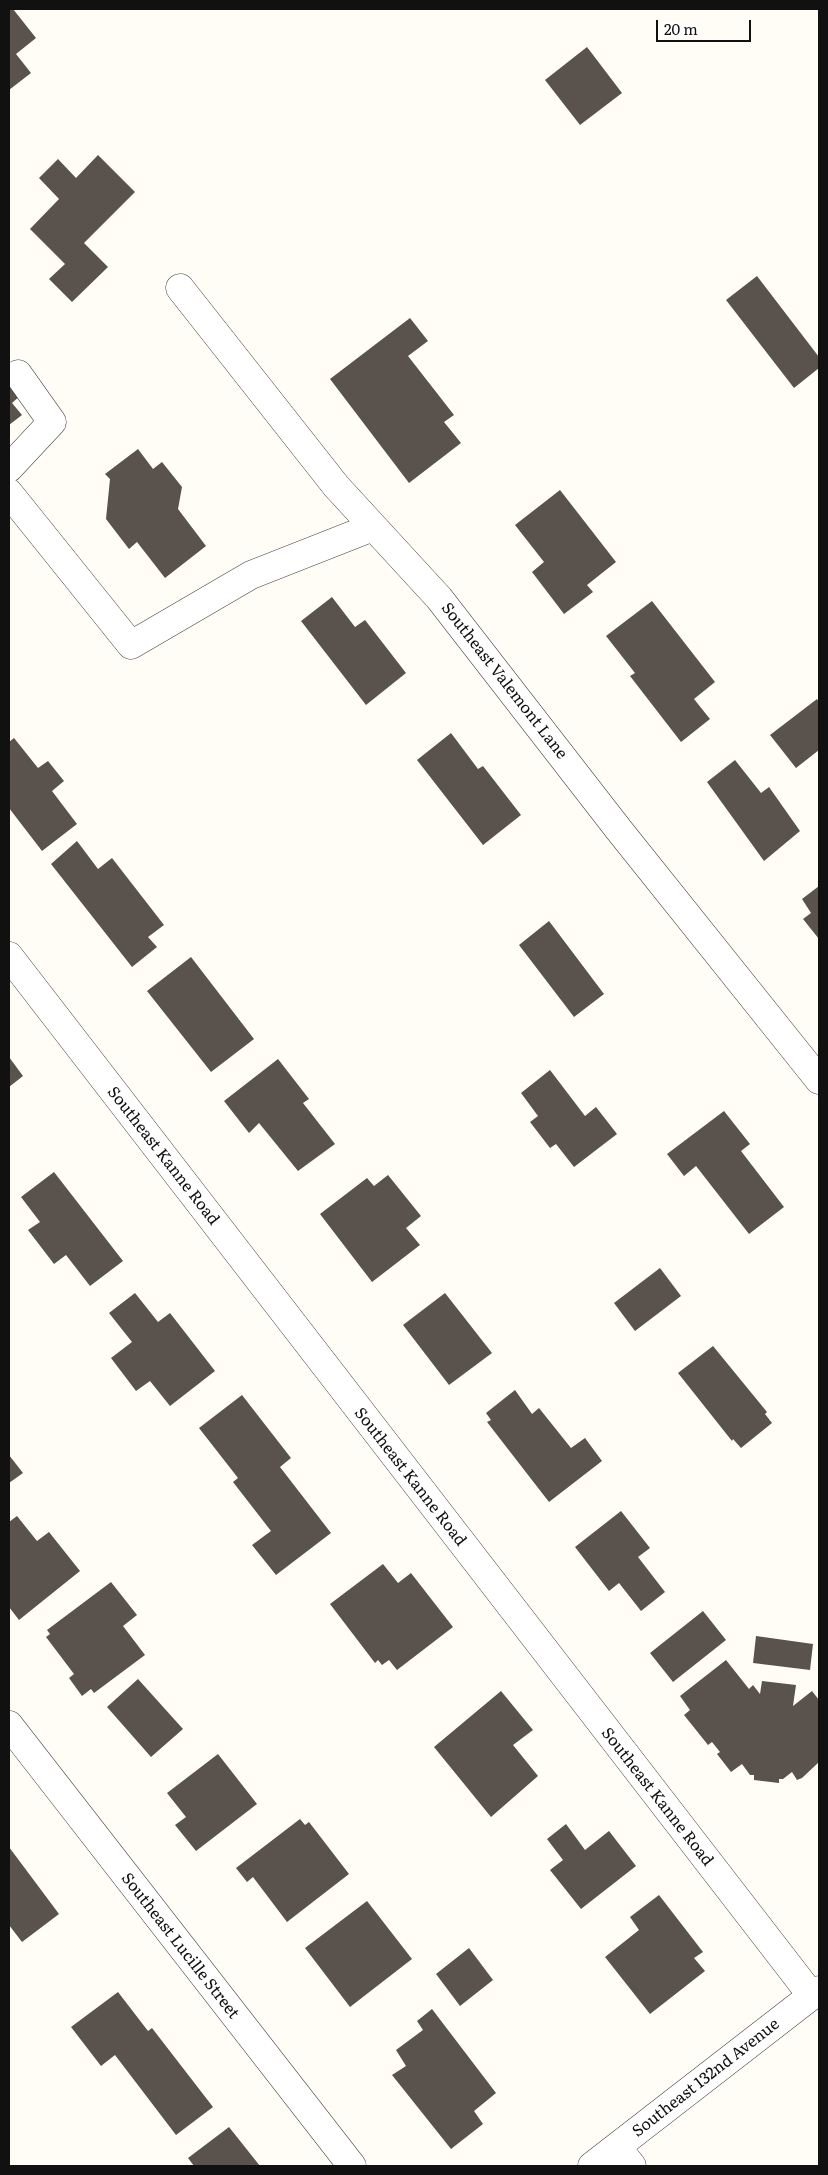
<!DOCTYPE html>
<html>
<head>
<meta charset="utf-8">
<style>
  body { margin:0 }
  #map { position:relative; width:828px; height:2175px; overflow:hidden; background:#fffdf5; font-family:Literata,serif }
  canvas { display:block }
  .frame { position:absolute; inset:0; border:10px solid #111; pointer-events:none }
  .scale { position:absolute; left:656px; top:20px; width:95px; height:22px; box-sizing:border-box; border:2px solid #111; border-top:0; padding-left:6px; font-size:15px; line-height:18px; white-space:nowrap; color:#111; -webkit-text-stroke:4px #fff; paint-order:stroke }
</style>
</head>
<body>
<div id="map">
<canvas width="828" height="2175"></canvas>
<div class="frame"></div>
<div class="scale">20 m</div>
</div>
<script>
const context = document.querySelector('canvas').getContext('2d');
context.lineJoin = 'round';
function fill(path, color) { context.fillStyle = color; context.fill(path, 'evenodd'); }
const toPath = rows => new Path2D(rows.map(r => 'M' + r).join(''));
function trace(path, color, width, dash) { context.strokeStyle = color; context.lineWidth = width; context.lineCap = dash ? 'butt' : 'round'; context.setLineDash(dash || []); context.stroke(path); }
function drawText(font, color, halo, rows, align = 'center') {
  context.font = font + ' Literata,serif'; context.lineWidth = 5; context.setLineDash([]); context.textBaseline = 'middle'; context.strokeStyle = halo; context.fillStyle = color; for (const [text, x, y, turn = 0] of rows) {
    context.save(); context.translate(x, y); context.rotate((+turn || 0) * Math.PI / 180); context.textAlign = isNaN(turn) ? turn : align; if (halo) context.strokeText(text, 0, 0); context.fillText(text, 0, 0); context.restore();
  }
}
const building = toPath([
  [9,9,13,9,36,38,16,54,31,73,9,90],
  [587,47,622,93,580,125,545,80],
  [98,155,135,192,84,243,108,267,72,302,49,279,65,264,30,229,59,199,39,178,58,159,76,178],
  [757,276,819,357,819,368,794,388,726,300],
  [410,318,428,341,408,356,454,415,444,422,461,443,409,483,330,379],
  [9,379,21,395,12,403,22,415,9,425],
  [138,449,153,469,162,462,182,487,178,509,206,546,165,578,137,542,129,549,106,519,110,479,105,474],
  [560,490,616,562,587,585,593,592,564,614,532,572,544,562,515,525],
  [332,597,355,627,365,620,406,673,366,705,301,621],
  [652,601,715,682,694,699,710,719,681,742,630,676,635,673,606,636],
  [817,699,819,702,819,750,796,768,770,735],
  [451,733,478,769,483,766,521,815,483,845,417,760],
  [14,738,38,768,48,761,64,781,52,791,77,824,42,851,9,808,9,742],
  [735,760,761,793,769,787,800,831,764,861,707,782],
  [77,841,98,869,112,858,164,925,148,937,157,947,132,967,51,864],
  [819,886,819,939,803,919,811,913,802,899],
  [549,921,604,994,574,1017,519,945],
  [191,957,254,1039,211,1072,147,991],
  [9,1057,23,1076,9,1087],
  [278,1059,309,1099,303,1103,335,1144,298,1171,259,1123,249,1133,224,1101],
  [550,1070,585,1116,596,1107,617,1134,574,1167,556,1144,550,1148,530,1122,538,1116,521,1093],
  [724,1111,750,1144,741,1151,784,1207,749,1234,696,1166,684,1176,667,1154],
  [54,1172,123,1261,90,1286,66,1255,54,1264,28,1230,40,1222,21,1197],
  [388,1175,421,1216,406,1228,420,1245,372,1282,320,1214,367,1178,374,1186],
  [660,1268,681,1296,635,1331,614,1303],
  [135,1293,158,1322,170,1313,215,1371,170,1406,150,1381,136,1391,111,1358,132,1342,109,1313],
  [445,1293,492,1353,449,1385,403,1325],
  [713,1346,767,1412,765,1414,772,1423,741,1448,733,1439,732,1441,678,1373],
  [515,1390,532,1414,539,1408,571,1448,585,1438,602,1461,549,1502,487,1422,491,1420,486,1413],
  [242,1395,291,1458,280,1467,331,1533,276,1575,252,1545,271,1531,233,1482,238,1478,199,1428],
  [9,1455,23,1473,9,1483],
  [621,1511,650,1548,638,1557,665,1592,641,1611,619,1583,609,1591,575,1547],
  [17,1516,37,1541,49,1532,80,1571,19,1620,9,1607,9,1522],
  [383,1564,398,1583,411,1573,453,1627,397,1670,389,1660,382,1665,378,1660,375,1663,330,1604],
  [111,1582,137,1615,123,1626,145,1655,94,1693,91,1689,82,1696,69,1678,74,1674,46,1637,50,1634,47,1630],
  [703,1611,726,1640,673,1682,650,1653],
  [756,1636,813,1644,810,1670,753,1663],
  [726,1660,749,1689,753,1685,760,1694,762,1681,796,1685,793,1706,812,1691,819,1700,819,1762,802,1778,797,1780,792,1772,783,1779,779,1779,779,1783,754,1780,754,1775,750,1775,742,1764,731,1772,717,1754,720,1752,712,1742,708,1745,684,1715,690,1710,680,1696],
  [138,1679,183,1729,151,1757,107,1707],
  [501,1691,533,1730,513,1745,538,1776,491,1817,434,1747],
  [218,1754,257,1804,196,1851,175,1825,186,1817,167,1793],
  [300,1819,305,1825,309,1822,349,1874,287,1922,253,1877,247,1882,236,1868],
  [566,1824,585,1850,609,1831,636,1866,581,1909,550,1870,563,1860,547,1839],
  [9,1847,59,1914,22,1942,9,1925],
  [659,1895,703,1952,694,1958,705,1971,650,2014,605,1957,639,1930,630,1917],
  [367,1901,412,1959,350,2007,305,1948],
  [469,1948,493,1980,460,2006,436,1974],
  [118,1992,148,2031,152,2028,213,2107,176,2135,115,2055,101,2066,71,2027],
  [432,2009,496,2093,474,2111,483,2124,451,2149,392,2075,406,2066,396,2050,423,2030,417,2021],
  [229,2127,260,2166,194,2166,188,2158]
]);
const minor = toPath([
  [180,288,336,486,439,598,619,830,819,1080],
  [9,468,52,422,18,374],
  [9,493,131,645,251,575,373,527],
  [9,956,812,1996],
  [9,1725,352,2166],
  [617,2147,632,2166],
  [592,2166,819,1990]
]);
const streetNames = [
  ["Southeast Valemont Lane",504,681,52],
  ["Southeast Kanne Road",163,1156,52],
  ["Southeast Kanne Road",410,1477,52],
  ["Southeast Kanne Road",657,1797,52],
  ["Southeast Lucille Street",180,1946,52],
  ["Southeast 132nd Avenue",706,2078,-38]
];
fill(building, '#5a524d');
trace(minor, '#444', 29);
trace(minor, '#fff', 28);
drawText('16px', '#111', '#fff', streetNames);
</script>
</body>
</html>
